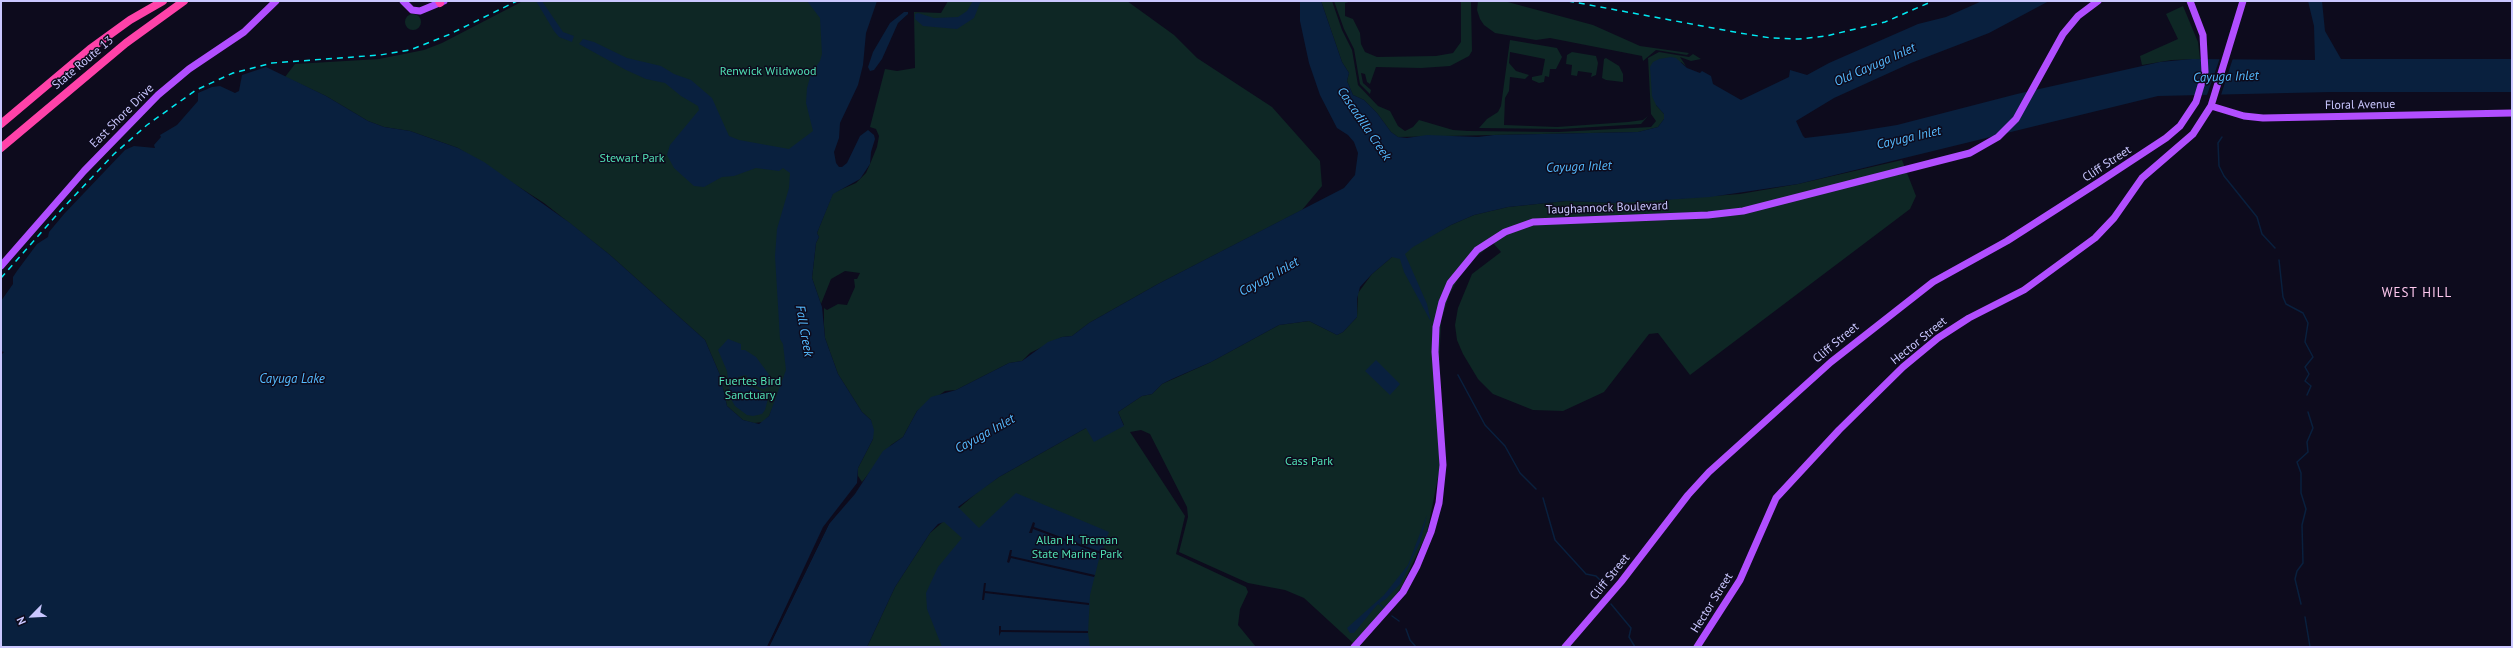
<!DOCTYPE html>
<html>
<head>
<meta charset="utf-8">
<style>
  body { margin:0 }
  #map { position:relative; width:2513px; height:648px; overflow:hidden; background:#0d0b1d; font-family:"PT Sans",sans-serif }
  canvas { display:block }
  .frame { position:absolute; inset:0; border:2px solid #cac7ff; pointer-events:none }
  .north { position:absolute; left:12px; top:596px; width:40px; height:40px; -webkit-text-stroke:3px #0d0b1d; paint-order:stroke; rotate:246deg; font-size:11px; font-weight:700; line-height:16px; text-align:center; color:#cac7ff }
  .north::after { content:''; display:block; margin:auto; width:14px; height:18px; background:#cac7ff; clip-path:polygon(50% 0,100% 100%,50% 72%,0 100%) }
</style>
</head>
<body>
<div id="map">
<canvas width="2513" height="648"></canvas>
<div class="frame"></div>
<div class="north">N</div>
</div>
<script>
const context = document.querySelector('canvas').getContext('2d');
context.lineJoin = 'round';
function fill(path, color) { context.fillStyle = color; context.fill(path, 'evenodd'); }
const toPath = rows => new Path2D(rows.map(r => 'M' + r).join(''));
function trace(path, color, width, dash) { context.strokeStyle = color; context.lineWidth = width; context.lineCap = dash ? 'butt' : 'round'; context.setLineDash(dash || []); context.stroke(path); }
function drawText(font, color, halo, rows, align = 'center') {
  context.font = font + ' "PT Sans",sans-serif'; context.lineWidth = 3; context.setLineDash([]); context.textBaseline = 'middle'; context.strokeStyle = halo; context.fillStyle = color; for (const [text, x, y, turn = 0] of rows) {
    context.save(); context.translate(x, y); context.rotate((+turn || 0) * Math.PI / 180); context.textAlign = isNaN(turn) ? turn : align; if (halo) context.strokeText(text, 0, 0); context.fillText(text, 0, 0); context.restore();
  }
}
const green = toPath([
  [523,1,862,1,809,181,812,376,784,382,769,416,763,422,754,423,743,420,727,406,720,375,705,340,610,255,544,203,458,148,410,131,384,127,368,121,326,96,285,77,295,64,379,59,424,50,442,43],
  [948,1,1127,1,1174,35,1197,58,1272,107,1320,161,1322,186,1302,210,1158,284,1089,323,1072,336,1062,337,1030,353,1022,361,1009,363,956,390,945,391,917,411,903,437,891,445,862,482,858,476,858,468,873,439,871,420,862,412,838,374,825,338,824,325,824,308,827,310,838,304,847,305,855,287,854,279,857,279,860,273,845,271,831,279,821,304,812,278,816,243,819,237,817,233,833,193,856,183,866,173,870,164,877,147,879,136,876,129,870,127,885,69,897,71,915,68,914,12,941,13],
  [1321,1,1332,1,1342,30,1352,50,1358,85,1378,106,1390,111,1398,126,1405,131,1413,127,1419,120,1453,130,1468,131,1558,132,1651,127,1656,121,1651,114,1648,58,1659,52,1689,57,1693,54,1701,59,1691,61,1680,57,1686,66,1681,62,1656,105,1664,114,1664,119,1658,127,1638,132,1398,137,1391,132,1377,113,1364,100,1353,95,1347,81,1349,73,1342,62],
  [1334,1,1352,1,1345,3,1345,16,1353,19,1360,33,1361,44,1365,52,1377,57,1436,56,1453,53,1461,42,1461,1,1471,1,1472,51,1469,56,1450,66,1421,68,1376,67,1370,84,1367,82,1365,74,1361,73,1363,83,1371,90,1370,94,1360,84,1354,49,1344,29],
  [1478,1,1504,1,1593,25,1640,46,1689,53,1687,55,1656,50,1643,61,1642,56,1550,38,1536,40,1495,33,1484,25,1480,19,1477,10],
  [2183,6,2198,42,2200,59,2172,60,2142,65,2140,56,2178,39,2166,14],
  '405 22a8 8 0 1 1 16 0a8 8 0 1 1-16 0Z',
  [1510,40,1557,48,1562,57,1556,69,1550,69,1549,77,1545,76,1544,82,1539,83,1532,80,1532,77,1542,75,1545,59,1510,52,1509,63,1516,71,1529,75,1525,79,1510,77,1509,91,1505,98,1504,125,1557,127,1628,122,1643,120,1648,116,1641,124,1561,129,1479,128,1487,119,1498,112,1501,106],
  [1572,52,1596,56,1598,63,1596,75,1591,77,1592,73,1578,71,1577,76,1571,75,1572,65,1566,64,1567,55],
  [1606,58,1619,66,1623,74,1623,82,1606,80,1602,78,1604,59],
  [1902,160,1916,196,1910,209,1690,375,1658,333,1649,334,1604,392,1563,411,1533,410,1493,394,1478,379,1463,354,1457,340,1455,325,1458,308,1472,274,1501,252,1493,243,1476,257,1459,277,1449,295,1441,321,1437,421,1440,467,1427,533,1402,586,1388,606,1353,643,1304,598,1285,590,1248,583,1179,552,1188,517,1187,507,1150,434,1141,430,1130,432,1185,516,1176,554,1246,587,1248,592,1240,609,1238,625,1256,647,867,647,895,587,930,533,980,490,999,477,1086,428,1124,425,1118,412,1142,396,1152,394,1162,384,1211,362,1279,325,1309,321,1337,335,1343,332,1357,317,1358,293,1372,274,1392,257,1451,225,1474,215,1508,207,1566,201,1617,203,1740,194,1798,184]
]);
const water = toPath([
  [536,1,542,1,563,32,574,36,572,42,559,37,554,31],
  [807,1,877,1,866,33,863,65,858,85,840,123,839,138,834,152,836,163,839,167,842,167,847,163,860,136,868,130,874,135,875,139,871,152,870,164,860,179,833,194,817,233,819,237,816,243,812,278,822,307,825,338,838,374,862,412,871,420,874,430,873,439,858,468,857,483,823,527,767,647,1,647,1,355,4,352,1,351,1,301,13,284,13,277,17,271,37,244,48,237,49,232,64,214,125,150,134,146,155,148,154,145,161,137,160,135,177,125,198,101,198,93,212,87,220,86,235,93,239,91,242,75,266,67,326,96,368,121,384,127,410,131,458,148,484,162,570,223,610,255,705,340,720,375,727,406,743,420,759,424,769,416,786,370,783,344,780,339,775,256,777,229,789,188,790,173,783,168,779,171,756,168,734,176,722,177,704,187,694,186,674,168,667,155,670,145,699,110,698,106,681,96,665,83,646,79,626,70,579,44,583,39,594,42,627,58,661,66,674,74,691,80,712,98,729,136,739,140,789,149,813,131,806,103,807,88,811,74,820,61,822,54,820,18],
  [973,1,981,1,974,18,957,29,923,26,915,19,915,14,918,13,934,18,958,17,967,11],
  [1300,1,1321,1,1342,62,1349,73,1347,81,1353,95,1364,100,1377,113,1391,132,1398,137,1407,138,1427,135,1478,137,1494,135,1638,132,1658,127,1664,119,1664,114,1656,105,1652,96,1650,67,1653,62,1659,59,1671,57,1676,58,1687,68,1700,73,1702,71,1711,76,1713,84,1741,100,1789,77,1790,70,1807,75,1829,63,1918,24,1946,17,1982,1,2049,1,1989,33,1911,63,1834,98,1796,121,1803,136,1805,138,1847,133,1897,125,2017,94,2160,62,2192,59,2315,60,2314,26,2308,1,2322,1,2325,31,2341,59,2512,59,2512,92,2331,92,2158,96,1798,184,1710,197,1617,203,1566,201,1508,207,1474,215,1451,225,1413,247,1405,254,1427,304,1431,322,1404,272,1400,259,1392,257,1372,274,1360,287,1357,299,1357,317,1343,332,1337,335,1309,321,1279,325,1211,362,1172,379,1162,384,1152,394,1142,396,1118,412,1124,426,1094,442,1086,428,999,477,958,507,979,528,1016,493,1109,532,1099,559,1090,595,1088,633,1090,647,942,647,927,609,926,593,938,567,962,538,944,522,938,524,930,533,895,587,867,647,769,647,829,524,855,494,883,451,903,437,917,411,931,397,956,390,1009,363,1022,361,1048,342,1062,337,1072,336,1089,323,1158,284,1344,188,1355,175,1358,153,1354,142,1348,135,1337,128,1320,95,1309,63,1300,21],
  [904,12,908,12,908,14,898,23,882,59,874,70,870,71,868,67,873,52,890,23],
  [728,339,741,344,741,350,745,350,756,357,770,376,769,386,763,389,750,383,746,375,738,377,742,382,769,395,765,410,762,414,753,416,747,415,735,406,731,399,727,371,718,350],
  [1376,360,1400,384,1390,395,1365,371],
  [1427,515,1421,540,1401,583,1386,599,1377,605,1354,633,1350,633,1347,628,1384,595,1408,565]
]);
const pier = toPath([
  [2220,58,2233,58,2221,95,2207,95],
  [861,481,857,488,829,524,769,647,767,647,827,523],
  [1033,522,1035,523,1034,527,1101,552,1101,554,1033,529,1032,533,1029,533],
  [1010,550,1012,550,1011,556,1095,575,1094,577,1011,558,1009,563,1007,562],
  [984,583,986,583,985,591,1089,603,1089,605,985,593,984,600,982,600],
  [999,626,1001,626,1001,630,1088,631,1088,633,1001,632,999,636]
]);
const stream = toPath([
  [2222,137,2218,143,2219,166,2224,176,2257,217,2262,234,2275,248],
  [2279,260,2283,297,2286,304,2303,313,2308,323,2305,342,2313,357,2305,367,2309,374,2305,381,2311,386,2307,395],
  [1458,375,1485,425,1505,446,1520,473,1536,489],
  [1543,498,1555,540,1586,574,1596,576,1602,582],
  [1378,603,1384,608],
  [1611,604,1631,628,1629,637,1635,647],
  [2301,604,2295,579,2297,571,2303,563,2302,525,2306,509,2301,493,2301,473,2297,462,2308,452,2307,442,2313,428,2308,412],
  [1392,616,1399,621],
  [2305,617,2310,647],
  [1406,629,1410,640,1416,647],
  [1642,647,1646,647]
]);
const major = toPath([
  [403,1,412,10,420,11,444,1],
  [2211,106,2244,116,2263,118,2512,113],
  [1,266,84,171,158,95,189,69,244,32,276,1],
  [1354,647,1403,592,1417,566,1431,532,1439,503,1443,465,1435,352,1436,327,1442,302,1450,283,1477,250,1505,232,1533,222,1708,215,1743,211,1970,153,1998,137,2016,119,2063,34,2078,16,2098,1],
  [1565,647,1621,582,1688,495,1709,472,1831,362,1933,282,2007,241,2099,182,2166,138,2180,126,2196,102,2205,72,2203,35,2190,1],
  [1697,647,1740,580,1776,498,1839,430,1903,367,1938,338,1969,318,2024,290,2095,238,2114,218,2142,178,2193,134,2211,106,2243,1]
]);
const highway = toPath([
  [439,1,440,3],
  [1,124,90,49,130,20,163,1],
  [1,148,126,43,184,1]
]);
const rail = toPath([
  [1568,1,1740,33,1771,38,1799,39,1826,36,1885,22,1933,1],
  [1,278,62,209,114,154,147,125,196,90,233,73,272,63,380,55,410,50,448,35,517,1]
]);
const streetNames = [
  ["State Route 13",83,63,-40],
  ["Floral Avenue",2360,105,-1],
  ["East Shore Drive",122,116,-45],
  ["Cliff Street",2107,164,-33],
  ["Taughannock Boulevard",1607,208,-2],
  ["Hector Street",1919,341,-39],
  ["Cliff Street",1836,343,-40],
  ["Cliff Street",1610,577,-51],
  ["Hector Street",1712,603,-58]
];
const parkNames = [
  ["Renwick Wildwood",768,72],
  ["Stewart Park",632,159],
  ["Fuertes Bird",750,382],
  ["Sanctuary",750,396],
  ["Cass Park",1309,462],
  ["Allan H. Treman",1077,541],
  ["State Marine Park",1077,555]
];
const waterNames = [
  ["Old Cayuga Inlet",1875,65,-24],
  ["Cayuga Inlet",2226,77,-2],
  ["Cascadilla Creek",1364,124,56],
  ["Cayuga Inlet",1909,138,-13],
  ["Cayuga Inlet",1579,167,-2],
  ["Cayuga Inlet",1269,277,-29],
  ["Fall Creek",804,331,80],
  ["Cayuga Lake",292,379],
  ["Cayuga Inlet",985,434,-29]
];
const neighbourhoodNames = [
  ["WEST HILL",2417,293]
];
fill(green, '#0e2725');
fill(water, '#09203e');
fill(pier, '#0d0b1d');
trace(stream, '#09203e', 1.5);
trace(major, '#b14eff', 7);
trace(highway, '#ff42a9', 8);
trace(rail, '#00eaf2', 1.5, [6, 5]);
drawText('12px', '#cac7ff', '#0d0b1d', streetNames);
drawText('12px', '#51e1b4', '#0d0b1d', parkNames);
drawText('italic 13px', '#5bf', '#0d0b1d', waterNames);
context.letterSpacing = '1px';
drawText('13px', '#ffc9ef', '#0d0b1d', neighbourhoodNames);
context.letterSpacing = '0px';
</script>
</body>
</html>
